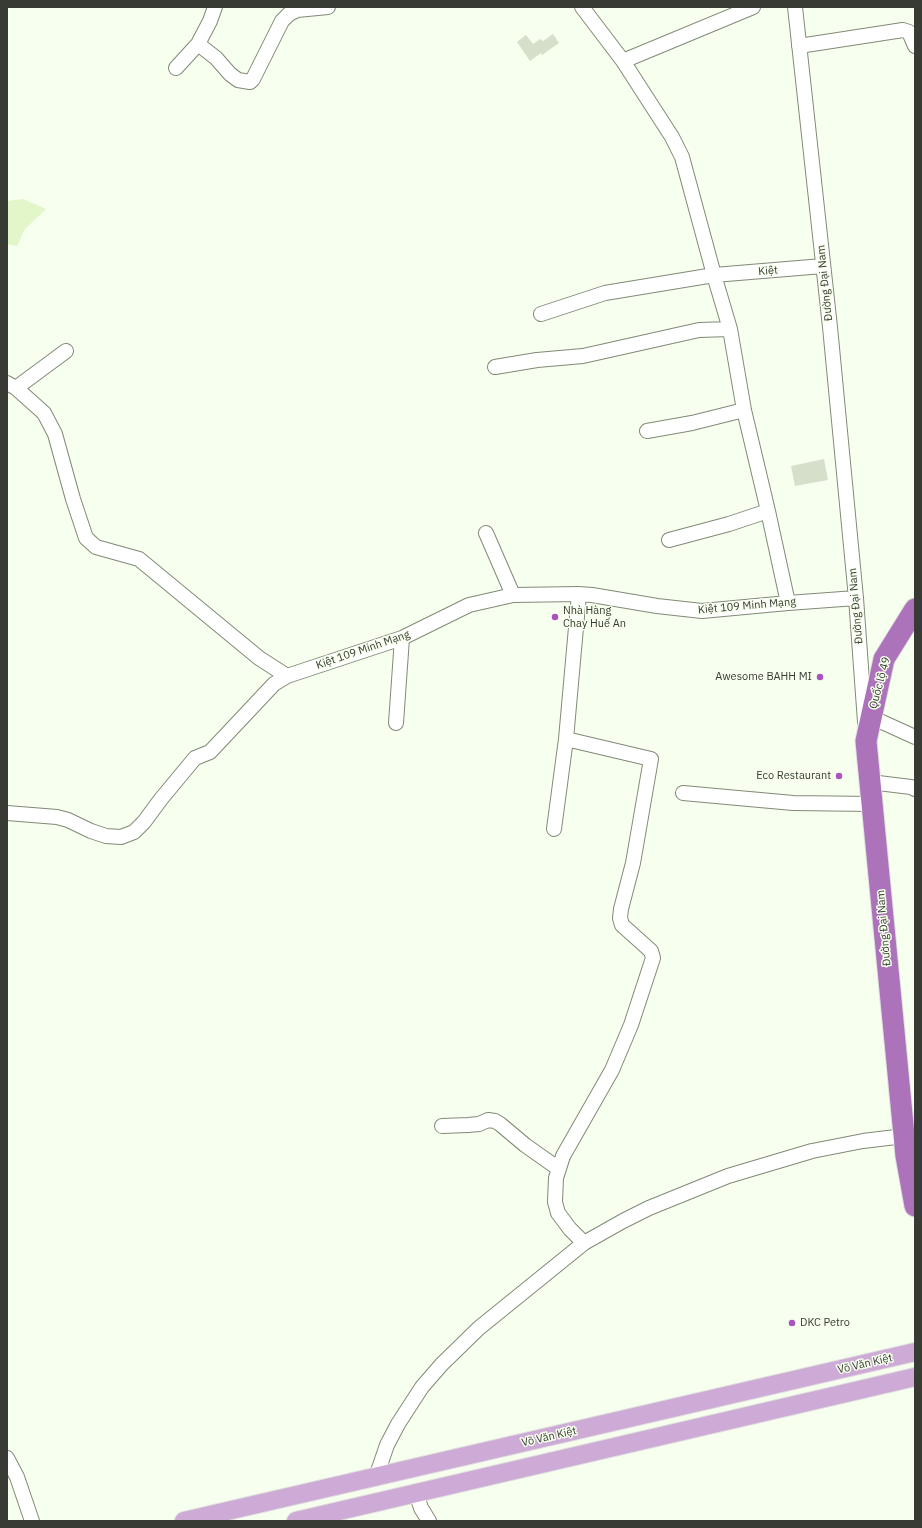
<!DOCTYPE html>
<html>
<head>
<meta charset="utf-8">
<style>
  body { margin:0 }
  #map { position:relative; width:922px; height:1528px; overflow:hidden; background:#f7ffee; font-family:"IBM Plex Sans",sans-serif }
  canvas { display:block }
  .frame { position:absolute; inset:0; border:8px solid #373b33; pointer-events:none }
</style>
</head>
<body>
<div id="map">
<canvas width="922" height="1528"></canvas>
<div class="frame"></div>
</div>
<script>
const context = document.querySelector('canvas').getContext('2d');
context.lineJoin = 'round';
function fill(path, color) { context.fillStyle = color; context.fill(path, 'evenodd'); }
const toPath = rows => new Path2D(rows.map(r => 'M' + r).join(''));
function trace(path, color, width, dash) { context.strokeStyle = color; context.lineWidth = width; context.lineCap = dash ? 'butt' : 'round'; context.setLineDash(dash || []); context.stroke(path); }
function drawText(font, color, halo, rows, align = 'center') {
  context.font = font + ' "IBM Plex Sans",sans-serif'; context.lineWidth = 3; context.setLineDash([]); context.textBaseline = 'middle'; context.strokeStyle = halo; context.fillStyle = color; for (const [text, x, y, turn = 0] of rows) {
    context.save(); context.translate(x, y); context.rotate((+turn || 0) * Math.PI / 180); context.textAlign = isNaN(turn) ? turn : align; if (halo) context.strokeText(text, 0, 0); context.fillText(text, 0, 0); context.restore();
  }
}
const green = toPath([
  [23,199,46,209,25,229,17,246,7,244,7,201]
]);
const building = toPath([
  [553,34,559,43,542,55,541,53,530,61,517,42,526,35,533,44,540,39,543,41],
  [824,459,828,480,795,486,791,466]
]);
const minor = toPath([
  [582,7,623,61,672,137,682,157,714,275,730,329,744,410,768,511,788,603],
  [795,7,830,327,856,598,865,722],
  [198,44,210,21,215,7],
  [799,46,903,30,909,32,915,46],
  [623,61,753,7],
  [176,68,198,44,216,58,230,74,238,80,250,82,253,79,282,21,289,14,297,10,328,7],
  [541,314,605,293,714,275,823,266],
  [495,367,537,360,583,356,699,330,730,329],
  [7,383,16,388,44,413,55,434,73,499,86,538,96,547,139,559,259,658,287,676],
  [16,388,66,351],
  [647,431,692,423,744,410],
  [486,533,513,595],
  [669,540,729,524,768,511],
  [871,717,915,737],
  [396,723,402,638],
  [566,739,651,759,633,863,621,909,620,918,622,925,651,951,653,958,631,1025,612,1070,563,1156,556,1178,555,1202,558,1213,570,1229,584,1243],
  [870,782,911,787,915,789],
  [683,793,793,803,872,804],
  [7,813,57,817,68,820,91,831,106,836,121,837,134,832,144,822,161,799,195,758,210,752,274,684,287,676,402,638,469,605,513,595,579,594,592,595,657,606,702,611,788,603,856,598],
  [554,829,566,739,579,594],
  [442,1126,468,1125,479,1124,488,1120,495,1121,500,1124,525,1145,559,1169],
  [7,1458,17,1477,32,1521],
  [376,1477,387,1445,398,1424,422,1387,442,1364,479,1328,584,1243,623,1221,649,1208,728,1176,812,1151,863,1141,904,1136],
  [416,1493,421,1508,429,1521]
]);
const major = toPath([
  [184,1521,915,1352],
  [296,1521,915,1377]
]);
const highway = toPath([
  [915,609,884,659,866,741,906,1156,915,1206]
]);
const markers = [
  [555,617,4,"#aa53c0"],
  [820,677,4,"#aa53c0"],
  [839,776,4,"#aa53c0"],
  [792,1323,4,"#aa53c0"]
];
const streetNames = [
  ["Kiệt",768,271,-5],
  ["Đường Đại Nam",825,283,-96],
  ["Kiệt 109 Minh Mạng",747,606,-5],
  ["Đường Đại Nam",856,606,-95],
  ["Kiệt 109 Minh Mạng",363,650,-19],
  ["Quốc lộ 49",880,683,-75],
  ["Đường Đại Nam",884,928,-95],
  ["Võ Văn Kiệt",865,1364,-13],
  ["Võ Văn Kiệt",549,1437,-13]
];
const poiNames = [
  ["Nhà Hàng",563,611],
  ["Chay Huế An",563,624],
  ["Awesome BAHH MI",812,677,"right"],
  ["Eco Restaurant",831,776,"right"],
  ["DKC Petro",800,1323]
];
fill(green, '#e2f6ca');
fill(building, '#d5dfca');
trace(minor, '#818a77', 16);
trace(major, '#dfe0de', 20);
trace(highway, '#dfe0de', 23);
trace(minor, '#fff', 14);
trace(major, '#cdabd6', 18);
trace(highway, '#ac73bb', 21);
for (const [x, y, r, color] of markers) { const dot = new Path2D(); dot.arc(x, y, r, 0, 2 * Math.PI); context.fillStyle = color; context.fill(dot); trace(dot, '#f7ffee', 1.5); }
drawText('11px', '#373b33', '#f7ffee', streetNames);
drawText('11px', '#373b33', '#f7ffee', poiNames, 'left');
</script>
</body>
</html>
